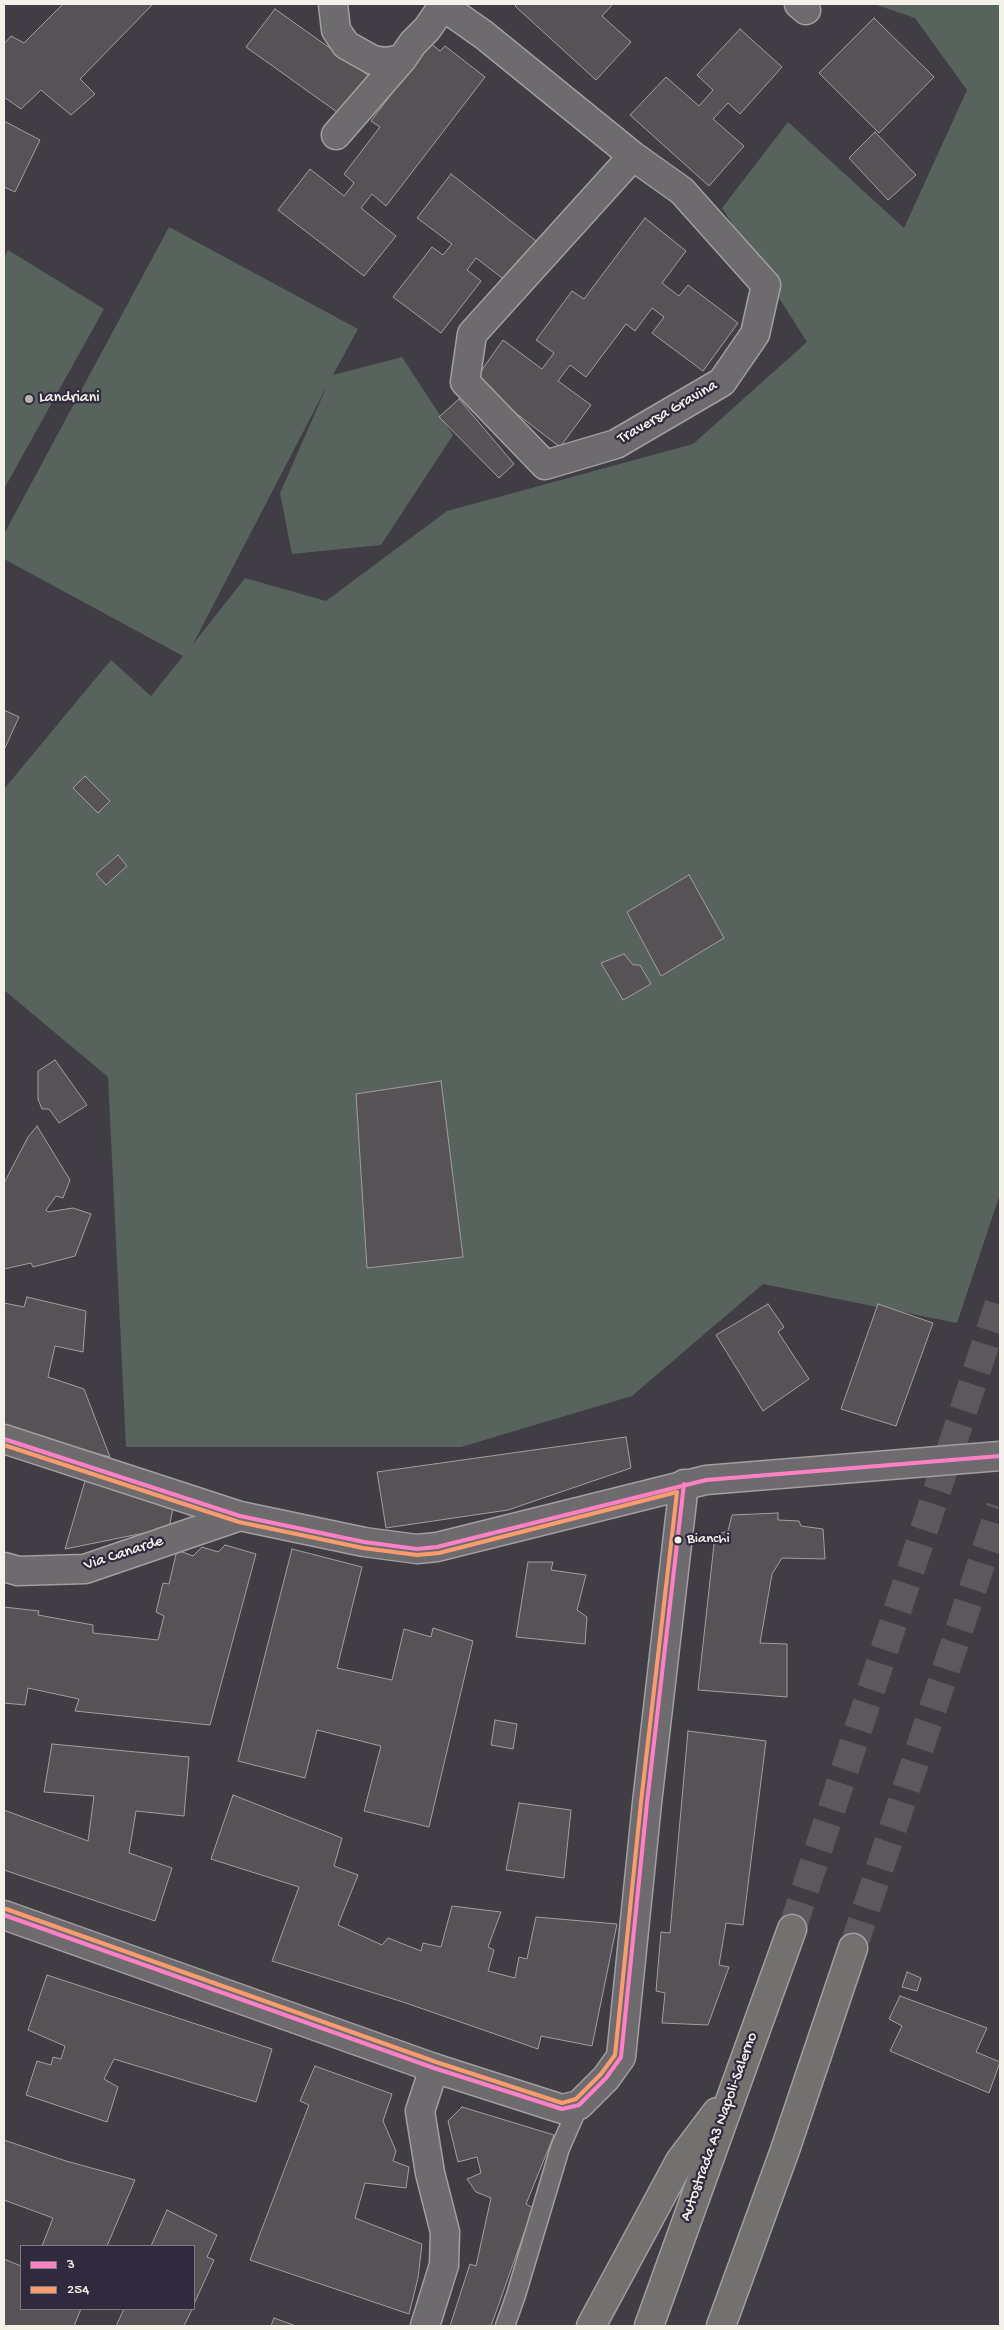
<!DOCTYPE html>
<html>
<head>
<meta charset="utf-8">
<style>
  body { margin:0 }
  #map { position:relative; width:1004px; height:2330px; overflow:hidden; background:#413d44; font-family:"Gochi Hand",sans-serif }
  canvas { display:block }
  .frame { position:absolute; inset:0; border:5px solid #f4f1e8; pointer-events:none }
  .legend { position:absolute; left:20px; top:2245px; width:175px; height:65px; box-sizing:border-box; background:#2f2a3d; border:1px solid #7e7a81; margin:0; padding:6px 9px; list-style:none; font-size:15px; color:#f4f1e8 }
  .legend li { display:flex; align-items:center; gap:10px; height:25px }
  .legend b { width:25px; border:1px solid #7e7a81 }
</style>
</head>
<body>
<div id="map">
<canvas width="1004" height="2330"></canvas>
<div class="frame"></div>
<ul class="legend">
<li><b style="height:6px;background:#ff80c5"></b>3</li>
<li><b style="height:6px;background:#fc9b6d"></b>254</li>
</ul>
</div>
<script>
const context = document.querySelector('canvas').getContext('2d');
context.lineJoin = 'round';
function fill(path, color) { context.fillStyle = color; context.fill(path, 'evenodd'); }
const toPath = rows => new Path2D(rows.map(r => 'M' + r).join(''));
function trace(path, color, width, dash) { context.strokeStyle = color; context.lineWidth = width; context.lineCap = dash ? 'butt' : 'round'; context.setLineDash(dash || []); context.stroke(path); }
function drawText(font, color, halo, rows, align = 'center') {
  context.font = font + ' "Gochi Hand",sans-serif'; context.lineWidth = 4.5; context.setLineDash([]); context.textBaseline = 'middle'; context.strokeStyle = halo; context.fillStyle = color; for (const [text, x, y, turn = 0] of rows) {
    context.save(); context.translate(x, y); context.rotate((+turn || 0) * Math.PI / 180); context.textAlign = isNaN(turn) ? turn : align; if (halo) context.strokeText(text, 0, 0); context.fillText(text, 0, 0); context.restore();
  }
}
const green = toPath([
  [874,4,1000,4,1000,1194,957,1323,763,1284,632,1396,461,1447,126,1447,108,1077,4,990,4,789,111,660,151,696,183,656,4,559,4,534,169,227,358,329,333,375,402,357,453,435,381,545,292,554,280,493,327,386,193,644,245,578,326,601,447,511,693,444,807,342,722,208,788,122,904,228,967,90,915,18],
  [8,250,104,309,4,489,4,258]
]);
const building = toPath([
  [63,4,153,4,80,79,95,94,71,115,41,90,21,109,4,97,4,44,11,36,24,43,63,4],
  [517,4,613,4,602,16,631,42,596,80,515,6,517,4],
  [275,9,372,78,344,117,246,47,275,9],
  [874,18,934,77,879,133,819,73,874,18],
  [740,29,782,67,740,114,728,103,713,119,744,146,709,186,630,115,666,77,699,106,713,90,697,75,740,29],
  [430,43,440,51,445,46,485,77,386,206,372,194,361,208,396,236,364,276,278,210,310,169,344,196,354,183,344,174,380,127,371,121,430,43],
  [4,121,40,140,15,192,4,187,4,121],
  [875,132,916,175,888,200,849,158,875,132],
  [451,174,545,248,514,287,476,258,467,270,481,281,441,333,393,297,432,247,443,255,452,244,417,218,451,174],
  [645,218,686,251,662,283,679,296,688,285,738,323,703,371,652,333,664,317,652,308,635,331,626,324,586,377,570,365,558,381,591,405,560,447,474,381,503,340,542,369,554,353,536,340,572,291,584,299,645,218],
  [459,399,514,464,499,478,439,417,459,399],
  [4,710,19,717,4,750,4,710],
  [85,776,110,801,98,813,73,788,85,776],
  [118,855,127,866,106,885,96,874,118,855],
  [689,875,724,938,661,976,627,912,689,875],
  [624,954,633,965,640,965,651,984,623,1000,601,963,624,954],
  [55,1060,87,1105,59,1123,49,1109,42,1109,38,1099,38,1071,55,1060],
  [441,1081,463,1257,367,1268,356,1094,441,1081],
  [37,1126,70,1180,63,1198,56,1196,46,1210,48,1212,73,1208,91,1214,75,1256,33,1267,31,1263,4,1269,4,1183,28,1137,37,1126],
  [27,1297,86,1311,83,1352,55,1346,48,1377,84,1389,110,1457,4,1428,4,1303,24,1307,27,1297],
  [768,1304,784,1327,778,1332,809,1379,763,1411,716,1335,768,1304],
  [878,1304,933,1323,896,1426,841,1409,878,1304],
  [626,1437,631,1468,508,1510,386,1528,377,1472,626,1437],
  [85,1481,174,1503,169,1528,65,1549,85,1481],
  [778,1513,778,1520,799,1521,801,1526,823,1529,825,1559,782,1558,772,1574,760,1643,787,1644,787,1697,698,1690,715,1535,728,1531,732,1515,778,1513],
  [225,1545,256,1554,210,1725,75,1711,79,1699,28,1688,25,1705,4,1703,4,1607,39,1611,38,1615,93,1625,93,1633,158,1640,164,1616,156,1612,163,1583,169,1584,177,1550,193,1556,202,1547,218,1552,225,1545],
  [292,1549,362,1567,337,1668,392,1680,404,1629,431,1637,433,1628,473,1641,429,1827,364,1811,381,1746,317,1730,305,1778,238,1761,292,1549],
  [528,1562,553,1562,551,1570,586,1575,577,1610,587,1617,585,1644,516,1637,528,1562],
  [495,1720,517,1724,513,1749,491,1745,495,1720],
  [688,1731,766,1741,743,1925,726,1923,719,1965,729,1967,708,2025,662,2023,665,1993,656,1991,661,1932,670,1933,688,1731],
  [52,1744,189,1757,184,1816,136,1811,129,1853,172,1868,155,1921,4,1870,4,1810,88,1841,94,1796,44,1792,52,1744],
  [233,1795,342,1838,334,1866,358,1875,338,1925,382,1945,388,1938,421,1951,423,1943,441,1947,452,1906,501,1912,488,1947,494,1950,488,1971,515,1978,519,1957,527,1959,536,1917,617,1924,592,2046,541,2036,538,2049,403,2002,272,1961,299,1887,211,1859,233,1795],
  [519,1803,571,1810,564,1878,506,1870,519,1803],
  [907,1972,921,1978,917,1991,902,1987,907,1972],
  [47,1975,272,2049,256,2102,114,2059,104,2079,118,2087,107,2122,26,2095,37,2061,51,2065,53,2057,61,2059,65,2046,28,2030,47,1975],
  [900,1996,987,2028,976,2052,1000,2062,989,2093,890,2051,902,2026,889,2019,900,1996],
  [315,2066,392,2094,383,2121,396,2151,393,2161,409,2167,406,2188,365,2183,355,2218,422,2244,418,2278,409,2314,250,2260,309,2105,300,2101,315,2066],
  [462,2107,554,2135,526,2204,533,2208,491,2326,450,2326,470,2264,476,2266,491,2198,476,2192,467,2179,481,2173,477,2157,458,2162,448,2121,462,2107],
  [4,2140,66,2161,135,2180,107,2246,42,2246,53,2218,4,2200,4,2140],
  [167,2210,217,2235,207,2257,214,2260,194,2304,194,2246,151,2246,167,2210],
  [4,2259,21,2266,21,2309,81,2309,74,2326,4,2326,4,2259],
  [124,2309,192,2309,184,2326,116,2326,124,2309],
  [274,2318,296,2326,271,2326,274,2318]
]);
const highwayTunnel = toPath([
  [792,1929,1000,1300],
  [853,1948,1000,1507]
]);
const lane = toPath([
  [505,2326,516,2295,560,2148,579,2105]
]);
const street = toPath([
  [333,4,336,30,346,45,373,60,386,62,402,59,413,43,427,29,443,6],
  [440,4,484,35,633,156,682,191,766,285,755,334,722,382,616,444,545,465,465,382,472,334,633,156],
  [799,4,806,10],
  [336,135,402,59],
  [4,1567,18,1571,85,1569,240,1516],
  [425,2326,444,2265,445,2232,430,2173,420,2111,434,2068]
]);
const secondary = toPath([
  [4,1439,240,1516,364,1542,417,1549,437,1547,706,1480,1000,1456],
  [4,1915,434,2068,562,2109,579,2105,606,2078,621,2057,647,1803,684,1484]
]);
const highway = toPath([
  [591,2326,680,2161,717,2112],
  [649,2326,792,1929],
  [721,2326,785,2150,853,1948]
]);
const bus1 = toPath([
  [4,1439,240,1516,364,1542,417,1549,437,1547,706,1480,1000,1456],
  [4,1915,434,2068,562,2109,579,2105,606,2078,621,2057,647,1803,684,1484]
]);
const bus2 = toPath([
  [4,1445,239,1522,363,1548,417,1555,439,1553,677,1492,641,1802,615,2055,601,2074,576,2099,562,2103,436,2062,6,1909]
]);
const markers = [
  [29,399,5,"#b5b2af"],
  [678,1540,4.5,"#f4f1e8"]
];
const busNames = [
  ["Bianchi",687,1540]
];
const poiNames = [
  ["Landriani",39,399]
];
const streetNames = [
  ["Traversa Gravina",668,413,-30],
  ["Via Canarde",124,1554,-18],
  ["Autostrada A3 Napoli-Salerno",720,2127,-70]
];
fill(green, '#57635c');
fill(building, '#565255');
trace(building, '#a19fa0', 1);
trace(highwayTunnel, '#5c585d', 28, [28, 14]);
trace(lane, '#a19fa0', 21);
trace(street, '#a19fa0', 31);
trace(secondary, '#a19fa0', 31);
trace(highway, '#a19fa0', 31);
trace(lane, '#6e6b6e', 18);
trace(street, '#6e6b6e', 28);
trace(secondary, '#6e6b6e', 28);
trace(highway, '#73716f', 28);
trace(bus1, '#ff80c5', 4);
trace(bus2, '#fc9b6d', 4);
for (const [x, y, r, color] of markers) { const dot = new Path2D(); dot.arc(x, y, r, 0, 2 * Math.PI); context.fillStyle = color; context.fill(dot); trace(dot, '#2f2a3d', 2); }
drawText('15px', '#f4f1e8', '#2f2a3d', busNames, 'left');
drawText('16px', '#f4f1e8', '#2f2a3d', poiNames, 'left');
drawText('16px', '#f4f1e8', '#2f2a3d', streetNames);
</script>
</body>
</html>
